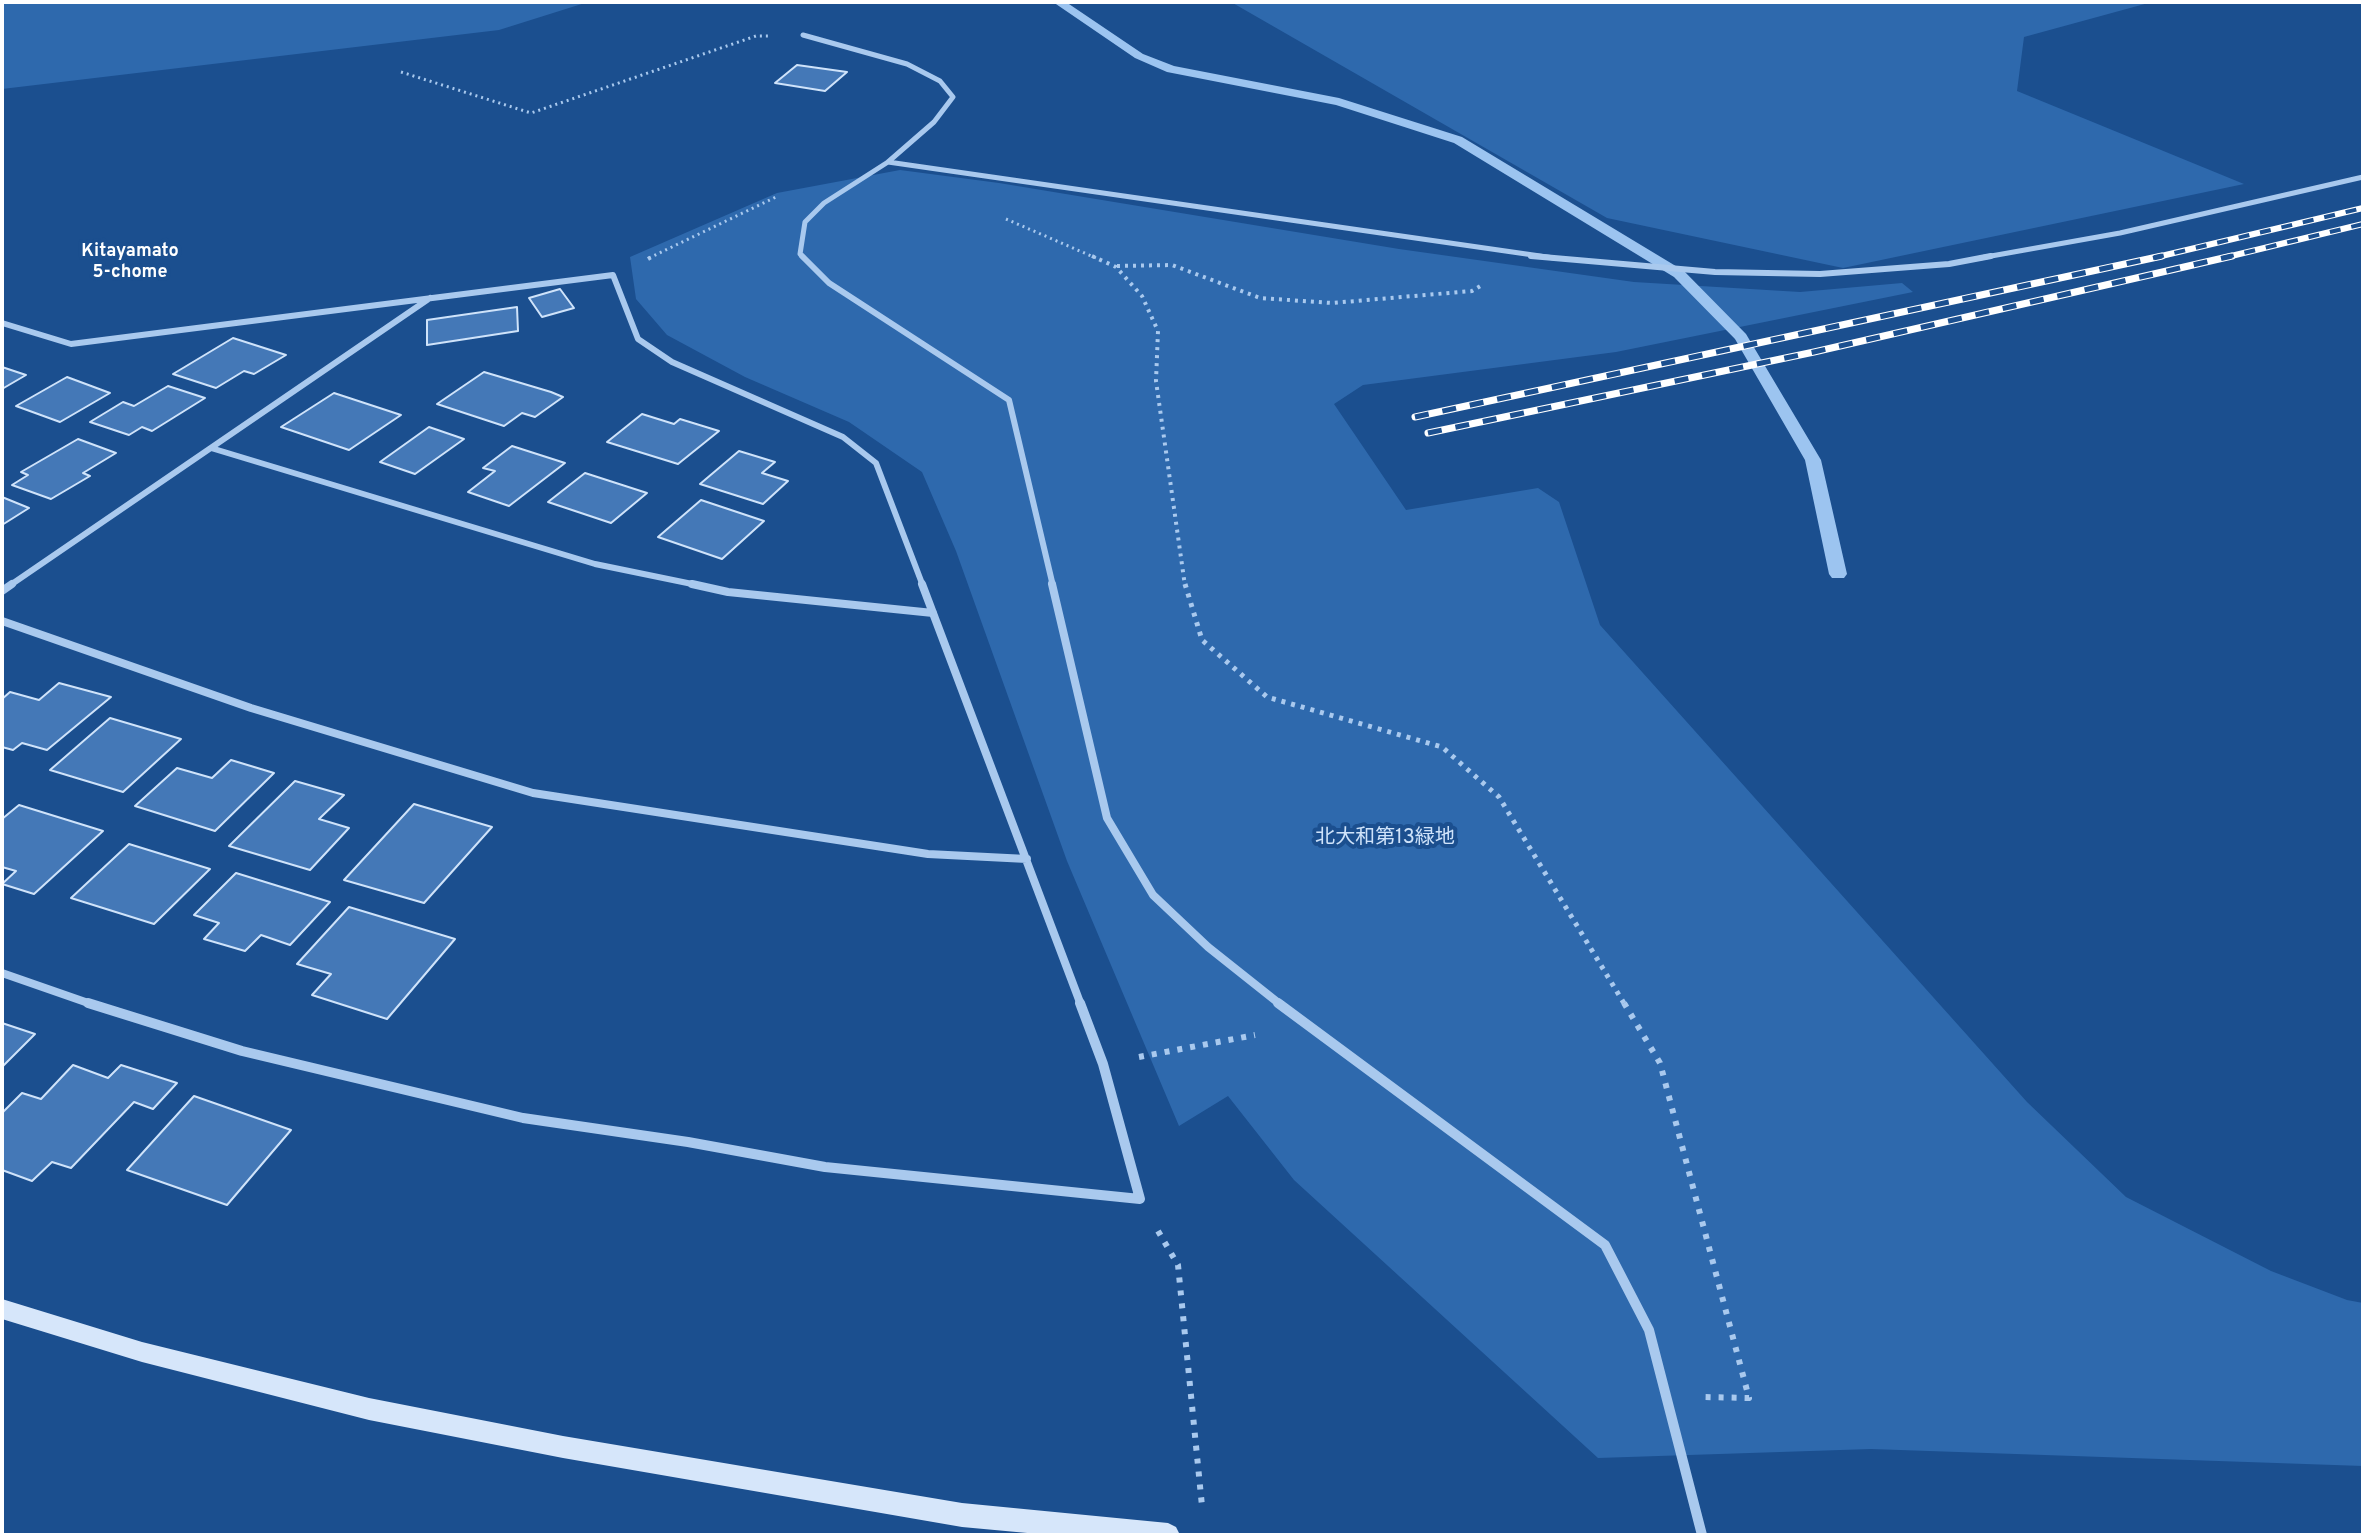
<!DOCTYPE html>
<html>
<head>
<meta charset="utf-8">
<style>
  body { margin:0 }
  #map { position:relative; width:2365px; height:1537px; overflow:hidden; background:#1b4f8f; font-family:Overpass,sans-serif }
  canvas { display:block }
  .frame { position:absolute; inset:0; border:4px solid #fff; pointer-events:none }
</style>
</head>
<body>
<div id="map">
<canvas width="2365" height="1537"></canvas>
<div class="frame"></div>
</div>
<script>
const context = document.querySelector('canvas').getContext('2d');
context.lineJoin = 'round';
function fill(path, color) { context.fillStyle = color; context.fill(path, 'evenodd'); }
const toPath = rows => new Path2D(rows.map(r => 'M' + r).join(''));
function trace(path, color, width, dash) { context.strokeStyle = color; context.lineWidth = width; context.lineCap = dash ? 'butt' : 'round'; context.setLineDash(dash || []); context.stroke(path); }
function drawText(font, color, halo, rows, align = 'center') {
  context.font = font + ' Overpass,"Noto Sans JP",sans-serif'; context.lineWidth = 8; context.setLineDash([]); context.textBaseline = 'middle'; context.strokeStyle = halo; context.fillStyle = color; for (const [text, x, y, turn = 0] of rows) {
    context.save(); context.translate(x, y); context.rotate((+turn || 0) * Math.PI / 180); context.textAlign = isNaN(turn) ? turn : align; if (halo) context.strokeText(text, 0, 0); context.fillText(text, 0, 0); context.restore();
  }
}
const green = toPath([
  [2,2,588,2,499,30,2,89],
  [1231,2,2152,2,2024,37,2017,91,2244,184,1843,268,1607,218],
  [900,170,999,183,1399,249,1634,282,1800,292,1902,283,1913,292,1616,352,1363,385,1334,404,1406,510,1538,488,1559,502,1600,625,2027,1102,2126,1197,2271,1271,2347,1300,2363,1303,2363,1466,1871,1449,1598,1458,1294,1180,1228,1096,1179,1126,1067,861,956,551,922,472,849,422,745,377,667,335,636,299,630,257,777,193]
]);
const stream = toPath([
  [1053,2,1066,2,1143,54,1174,66,1339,98,1462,137,1684,271,1746,334,1821,460,1847,574,1844,578,1832,578,1829,574,1805,460,1735,339,1674,277,1454,143,1336,105,1167,72,1135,58,1053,2]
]);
const building = toPath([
  [797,65,847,72,825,91,775,83,797,65],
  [560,289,574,308,542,317,529,298,560,289],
  [517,307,518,331,427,345,427,320,517,307],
  [233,338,286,355,254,374,244,371,216,388,173,374,233,338],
  [2,367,26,375,2,389,2,367],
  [484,372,551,392,563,397,535,417,522,413,504,426,437,404,484,372],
  [67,377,110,393,60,422,16,406,67,377],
  [168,386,205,398,152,431,142,427,129,435,90,422,123,402,134,406,168,386],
  [334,393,401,415,349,450,281,427,334,393],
  [642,414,674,424,680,419,719,431,678,464,607,442,642,414],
  [429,427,464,439,415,474,380,462,429,427],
  [78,439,116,453,83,473,90,476,51,499,12,485,28,475,21,472,78,439],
  [512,446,565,463,509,506,468,492,495,471,483,468,512,446],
  [739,451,775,462,762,473,788,481,763,504,700,484,739,451],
  [585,473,647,493,611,523,548,502,585,473],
  [2,497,29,508,2,525,2,497],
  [701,500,764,521,722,559,658,537,701,500],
  [59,683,111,697,47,750,22,743,13,750,2,747,2,699,10,692,39,700,59,683],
  [110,718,181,739,123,792,50,770,110,718],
  [231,760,274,773,215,831,135,806,177,768,212,778,231,760],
  [295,781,344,795,319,819,349,828,310,870,229,846,295,781],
  [414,804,492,827,424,903,344,880,414,804],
  [19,805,103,831,34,894,2,884,16,871,2,867,2,819,19,805],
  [129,844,210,869,154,924,71,898,129,844],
  [236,873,330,902,290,945,261,935,245,951,204,939,219,923,194,915,236,873],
  [349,907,455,939,387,1019,312,995,331,974,297,964,349,907],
  [2,1023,35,1034,2,1067,2,1023],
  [73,1065,108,1078,121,1065,177,1083,153,1109,134,1102,71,1168,52,1162,32,1181,2,1170,2,1113,22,1093,41,1099,73,1065],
  [194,1096,291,1130,227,1205,127,1170,194,1096]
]);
const pathFar3 = toPath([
  [401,72,531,113,756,36,768,36],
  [1006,219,1096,258],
  [649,258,776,197]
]);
const pathFar2 = toPath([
  [1092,256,1116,267,1142,296,1158,331,1156,381,1185,586],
  [648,259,653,256],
  [1117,266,1172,265,1260,298,1332,303,1472,291,1482,285]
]);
const pathFar1 = toPath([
  [1185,584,1202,640,1267,697,1442,747,1499,797,1625,1005]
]);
const path = toPath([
  [1624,1003,1660,1063,1749,1398,1705,1397],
  [1139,1057,1255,1035],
  [1158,1231,1178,1265,1202,1506]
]);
const streetFar3 = toPath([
  [803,35,907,64,940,81,953,97,934,122,888,162,824,203,805,222,800,254,804,258],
  [888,162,1554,258],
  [1980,258,2120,233,2363,177]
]);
const streetFar2 = toPath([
  [802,256,829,283,1009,400,1053,586],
  [1531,256,1715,272,1820,274,1949,264,1991,256],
  [2,323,71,344,613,275,638,339,672,362,843,437,876,463,923,586],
  [211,448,595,564,702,586],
  [9,586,430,298]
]);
const streetFar1 = toPath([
  [692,584,728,592,933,613],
  [922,584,1081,1005],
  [1052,584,1107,818,1153,895,1208,947,1281,1005],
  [2,591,12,584],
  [2,621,251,708,533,793,928,854,1027,859],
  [2,973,94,1005]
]);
const street = toPath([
  [88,1003,242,1051,523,1118,688,1142,825,1167,1140,1199,1103,1064,1080,1003],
  [1278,1003,1605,1245,1649,1330,1702,1535]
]);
const secondary = toPath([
  [2,1299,142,1342,369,1398,563,1436,962,1503,1168,1523,1176,1527,1180,1535,1049,1535,962,1527,563,1458,369,1420,142,1362,2,1319,2,1299]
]);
const railFar1 = toPath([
  [2153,258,2363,208],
  [2223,258,2363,224]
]);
const rail = toPath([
  [1415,417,2162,256],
  [1428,433,1814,352,2232,256]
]);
const farNeighbourhoodnames = [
  ["Kitayamato",130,252],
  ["5-chome",130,273]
];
const parkNames = [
  ["北大和第13緑地",1385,839]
];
fill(green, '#2e69ad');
fill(stream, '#9cc4f0');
fill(building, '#4478b7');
trace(building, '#cfe3fa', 2);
trace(pathFar3, '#a9c9ee', 3, [2, 4]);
trace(pathFar2, '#a9c9ee', 4, [3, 5]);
trace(pathFar1, '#a9c9ee', 5, [4, 6]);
trace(path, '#a9c9ee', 6, [5, 8]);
trace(streetFar3, '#a9c9ee', 5);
trace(streetFar2, '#a9c9ee', 6);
trace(streetFar1, '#a9c9ee', 8);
trace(street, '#a9c9ee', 10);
fill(secondary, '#d6e6fa');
trace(railFar1, '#fff', 6);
trace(rail, '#fff', 7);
trace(railFar1, '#1b4f8f', 4, [11]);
trace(rail, '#1b4f8f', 5, [14]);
drawText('bold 18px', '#fff', '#1b4f8f', farNeighbourhoodnames);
drawText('20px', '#cfe3fa', '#1b4f8f', parkNames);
</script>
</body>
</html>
